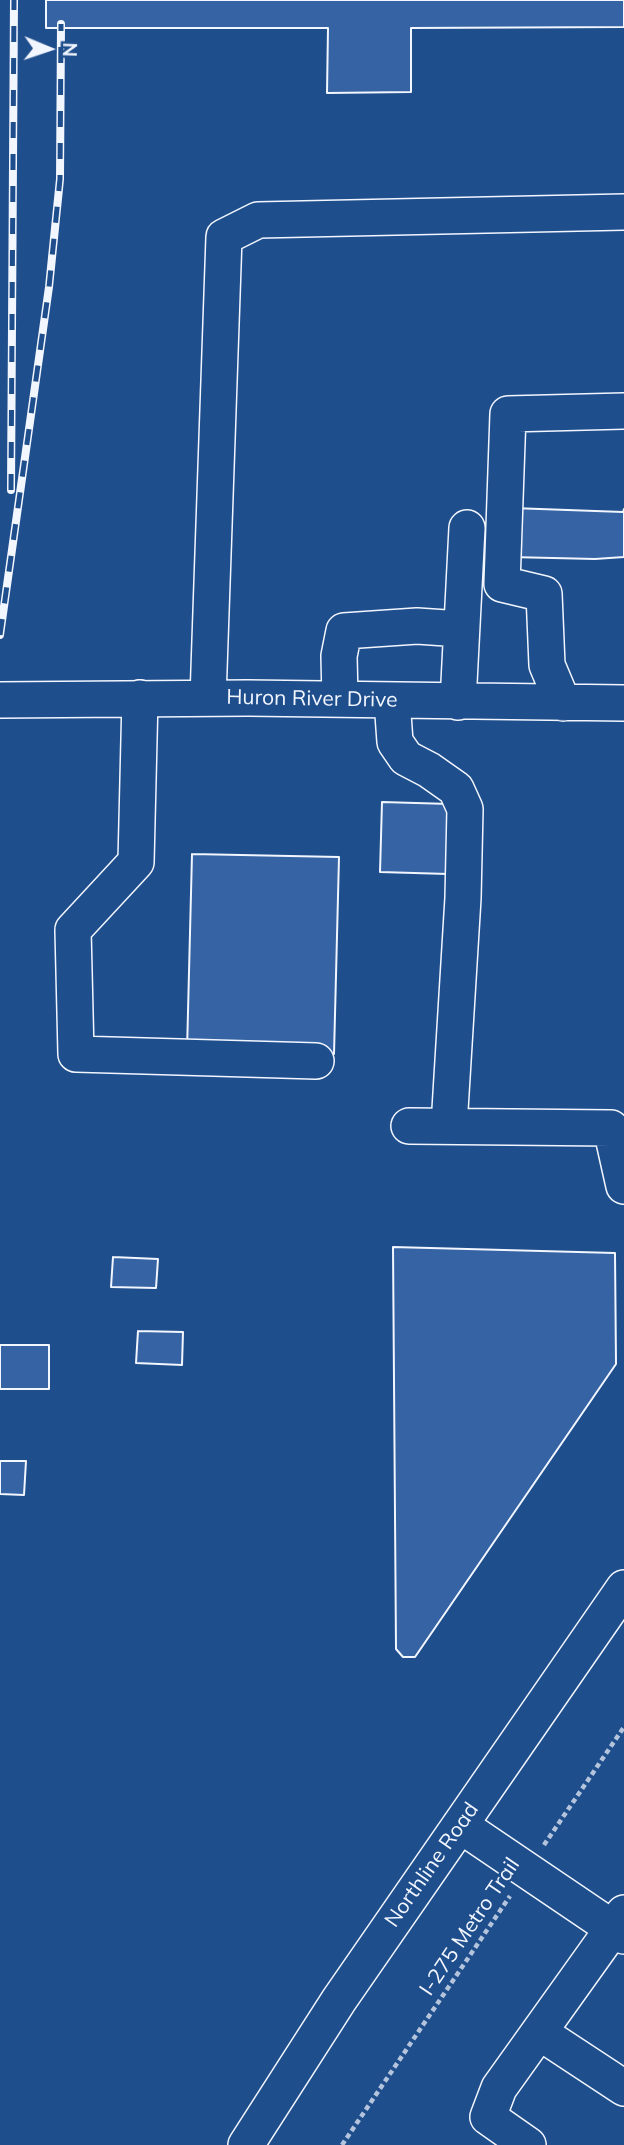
<!DOCTYPE html>
<html>
<head>
<meta charset="utf-8">
<style>
  body { margin:0 }
  #map { position:relative; width:624px; height:2145px; overflow:hidden; background:#1f4e8c; font-family:Mulish,sans-serif }
  canvas { display:block }
  .north { position:absolute; left:14px; top:14px; width:70px; height:70px; -webkit-text-stroke:5px #1f4e8c; paint-order:stroke; rotate:92deg; font-size:19px; font-weight:700; line-height:28px; text-align:center; color:#f2f6ff }
  .north::after { content:''; display:block; margin:auto; width:24px; height:32px; background:#f2f6ff; clip-path:polygon(50% 0,100% 100%,50% 72%,0 100%) }
</style>
</head>
<body>
<div id="map">
<canvas width="624" height="2145"></canvas>
<div class="north">N</div>
</div>
<script>
const context = document.querySelector('canvas').getContext('2d');
context.lineJoin = 'round';
function fill(path, color) { context.fillStyle = color; context.fill(path, 'evenodd'); }
const toPath = rows => new Path2D(rows.map(r => 'M' + r).join(''));
function trace(path, color, width, dash) { context.strokeStyle = color; context.lineWidth = width; context.lineCap = dash ? 'butt' : 'round'; context.setLineDash(dash || []); context.stroke(path); }
function drawText(font, color, halo, rows, align = 'center') {
  context.font = font + ' Mulish,sans-serif'; context.lineWidth = 5; context.setLineDash([]); context.textBaseline = 'middle'; context.strokeStyle = halo; context.fillStyle = color; for (const [text, x, y, turn = 0] of rows) {
    context.save(); context.translate(x, y); context.rotate((+turn || 0) * Math.PI / 180); context.textAlign = isNaN(turn) ? turn : align; if (halo) context.strokeText(text, 0, 0); context.fillText(text, 0, 0); context.restore();
  }
}
const building = toPath([
  [46,0,624,0,624,27,411,28,411,92,327,93,328,28,46,28,46,0],
  [512,508,623,512,624,509,624,557,595,559,510,557,512,508],
  [382,802,450,804,448,874,380,872,382,802],
  [192,854,339,857,334,1054,187,1051,192,854],
  [393,1247,615,1253,616,1364,415,1657,403,1657,396,1649,393,1247],
  [113,1257,158,1259,156,1288,111,1287,113,1257],
  [138,1331,183,1332,182,1365,136,1363,138,1331],
  [0,1345,49,1345,49,1389,0,1389,0,1345],
  [0,1461,26,1461,24,1495,0,1494,0,1461]
]);
const path = toPath([
  [544,1845,624,1727],
  [342,2145,510,1896]
]);
const minor = toPath([
  [140,698,136,862,73,930,76,1054,316,1061],
  [208,698,224,237,258,220,624,212],
  [340,699,339,656,344,631,417,626,461,629],
  [0,700,248,698,624,703],
  [392,700,395,742,406,758,429,770,456,789,465,809,463,898,449,1126],
  [458,702,467,528],
  [563,703,547,665,544,594,502,584,508,414,624,411],
  [409,1126,611,1128,624,1186],
  [460,1825,624,1936],
  [539,2032,624,2088],
  [246,2145,339,2000,624,1588],
  [528,2145,488,2117,499,2088,624,1913]
]);
const rail = toPath([
  [11,490,14,0],
  [0,635,49,287,60,179,61,24]
]);
const streetNames = [
  ["Huron River Drive",312,699,1],
  ["Northline Road",432,1865,-55],
  ["I-275 Metro Trail",470,1927,-56]
];
fill(building, '#3563a3');
trace(building, '#f2f6ff', 2);
trace(minor, '#f2f6ff', 38);
trace(path, '#b3c4dc', 4.5, [5, 3.5]);
trace(minor, '#1f4e8c', 35);
trace(rail, '#f2f6ff', 8);
trace(rail, '#1f4e8c', 5, [16]);
drawText('21px', '#f2f6ff', '#1f4e8c', streetNames);
</script>
</body>
</html>
